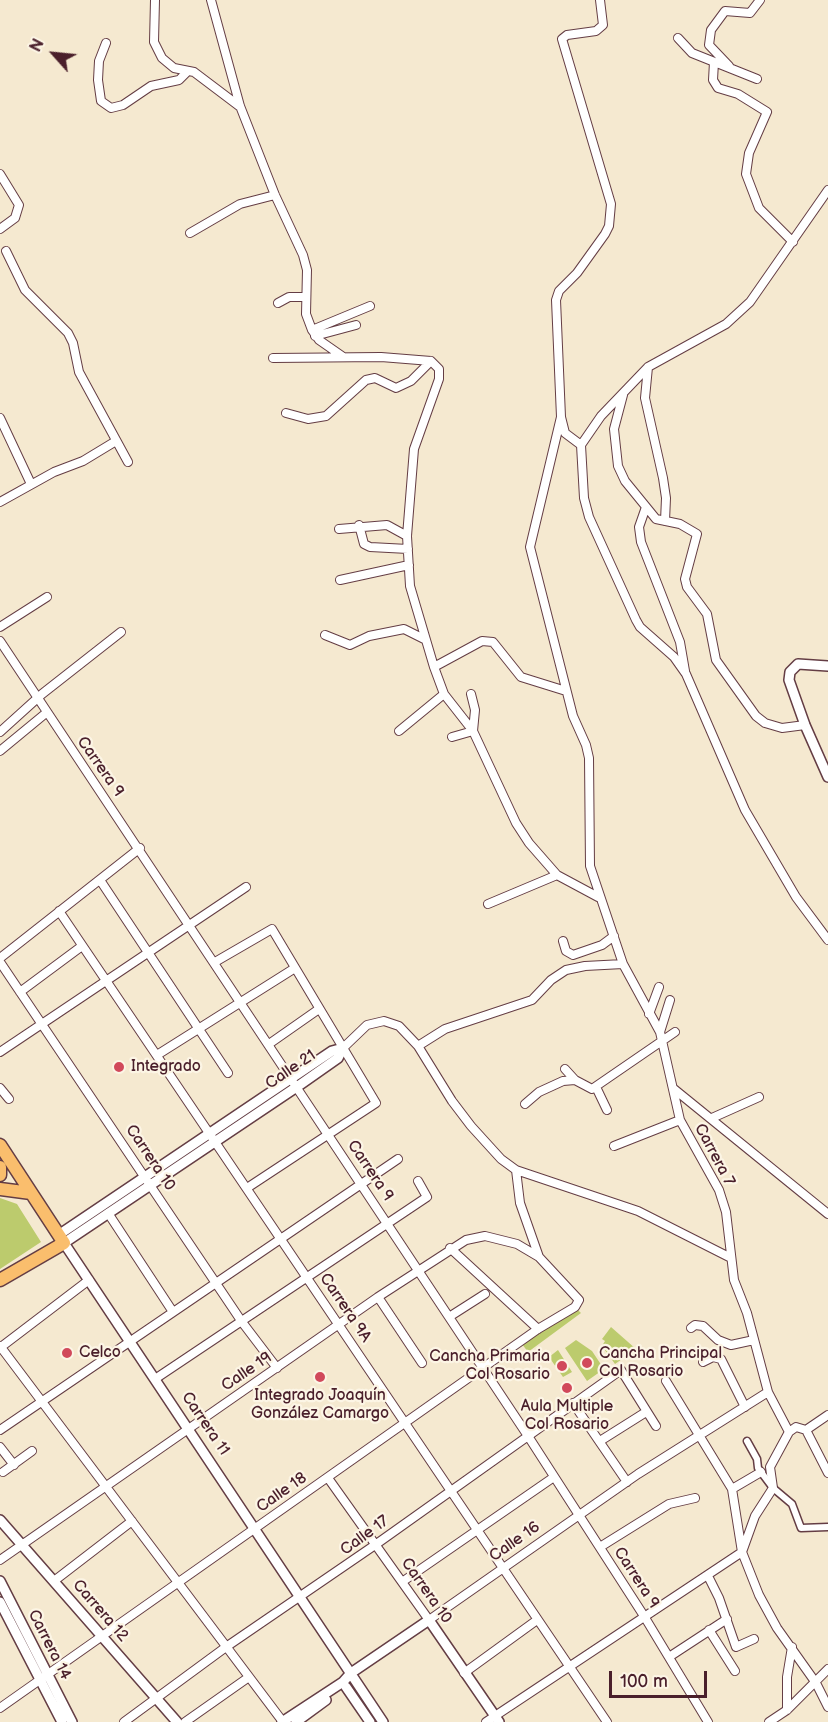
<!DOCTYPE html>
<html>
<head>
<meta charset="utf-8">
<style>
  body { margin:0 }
  #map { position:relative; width:828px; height:1722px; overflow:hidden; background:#f5e9d0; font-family:"Balsamiq Sans",sans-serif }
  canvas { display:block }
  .north { position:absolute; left:24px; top:24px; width:60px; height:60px; -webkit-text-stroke:4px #fcf5e5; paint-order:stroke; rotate:297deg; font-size:16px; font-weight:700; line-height:24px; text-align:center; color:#4a1f2b }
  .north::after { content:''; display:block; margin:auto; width:21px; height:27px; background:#4a1f2b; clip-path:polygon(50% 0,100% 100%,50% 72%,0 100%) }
  .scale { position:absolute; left:609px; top:1671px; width:98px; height:27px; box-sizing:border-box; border:3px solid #4a1f2b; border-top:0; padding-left:8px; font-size:18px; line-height:21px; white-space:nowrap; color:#4a1f2b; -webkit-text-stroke:4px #fcf5e5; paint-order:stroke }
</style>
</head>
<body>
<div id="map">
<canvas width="828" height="1722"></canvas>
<div class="north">N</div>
<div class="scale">100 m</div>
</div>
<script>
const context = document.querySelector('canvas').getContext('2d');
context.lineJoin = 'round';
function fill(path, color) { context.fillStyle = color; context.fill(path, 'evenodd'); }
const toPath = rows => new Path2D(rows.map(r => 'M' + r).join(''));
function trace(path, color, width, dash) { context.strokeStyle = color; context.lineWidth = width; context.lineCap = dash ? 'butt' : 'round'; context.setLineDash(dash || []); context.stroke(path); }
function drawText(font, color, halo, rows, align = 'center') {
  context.font = font + ' "Balsamiq Sans",sans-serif'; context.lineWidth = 4.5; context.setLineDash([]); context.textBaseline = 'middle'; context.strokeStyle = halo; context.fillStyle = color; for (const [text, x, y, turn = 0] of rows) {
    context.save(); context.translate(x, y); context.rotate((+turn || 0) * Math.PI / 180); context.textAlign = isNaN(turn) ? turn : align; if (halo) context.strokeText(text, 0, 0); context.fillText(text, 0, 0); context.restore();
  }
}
const green = toPath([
  [0,1198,17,1204,41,1242,0,1269],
  [576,1308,581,1313,528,1352,522,1344],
  [611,1327,636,1349,615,1364,602,1346,605,1341,602,1339],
  [576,1340,592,1351,604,1369,587,1381,565,1348],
  [558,1350,572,1372,563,1377,549,1357]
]);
const pedestrian = toPath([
  [747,1441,757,1459,758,1468,773,1488,792,1504,801,1528,828,1527]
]);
const minor = toPath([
  [155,0,154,42,162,58,174,68,194,72,239,106],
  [211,0,240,106,275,195,303,255,307,270,306,314,312,330,319,340,342,356],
  [678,38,692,53,757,79],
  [106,43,99,61,98,80,101,101,111,108,123,105,151,86,179,80,188,71],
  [714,62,713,80,718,88,738,94,767,112,749,153,746,174,759,208,793,242],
  [729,66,709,45,711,30,725,11,750,13,760,0],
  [0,174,19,205,15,218,0,229],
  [828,190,750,302,726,324,648,367,601,416,581,445,584,498,589,517,636,620,640,627,674,657,686,674,745,810,796,897,828,940],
  [190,233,240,204,275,195],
  [6,251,25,290,68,333,73,343,79,372,128,462],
  [278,303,289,297,305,297],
  [312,330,370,306],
  [315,336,356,325],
  [273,358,381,357,431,361,439,369,439,379,414,449,407,536,410,586,434,667,444,694,473,731,516,823,529,843,557,875,598,897],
  [648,367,645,398,663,478,666,498,665,521],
  [623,395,614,429,618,466,625,481,656,519,680,524,697,534,685,579,687,587,707,614,716,660,756,716,765,723,782,728,805,725],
  [286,413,308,419,326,416,366,380,375,378,396,388,411,381,431,361],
  [561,417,530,547,573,716,586,745,589,758,590,866,623,964,660,1032,680,1120,719,1190,726,1212,734,1280,747,1313,768,1392,789,1432],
  [0,418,31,484],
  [581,445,565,433,561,417,556,300,559,291,577,273,605,234,609,226,611,204,562,39,567,35,596,31,603,25,600,0],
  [0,502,54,472,83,461,116,441],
  [646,507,639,527,641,542,680,642,685,671],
  [359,525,364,544,370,547,408,549],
  [339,529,387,525,407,536],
  [340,580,409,565],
  [0,627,47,597],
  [325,635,350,645,369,636,404,629,426,640],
  [0,641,528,1436,644,1616,708,1722],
  [434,667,482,641,493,642,521,677,566,691],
  [399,731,444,694],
  [0,732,42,694,121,632],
  [452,737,473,731,475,710,471,694],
  [0,751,46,713],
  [100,880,228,1073],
  [488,904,557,875],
  [59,911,607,1722],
  [563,941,566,951,573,955,602,945,614,936],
  [0,958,140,848],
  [0,962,242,1322,277,1368],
  [215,962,272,929,376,1103,247,1188],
  [20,992,82,946],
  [649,1014,659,987],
  [660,1032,670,1000],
  [269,1044,319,1009],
  [418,1046,445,1029,532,1000,551,980,566,970,585,966,623,964],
  [343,1048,367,1025,384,1021,399,1026,418,1046,452,1101,471,1126,501,1159,516,1170,638,1211,729,1257],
  [0,1052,246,887],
  [157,1055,295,968],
  [565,1069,575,1080,592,1089,675,1032],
  [596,1087,607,1110],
  [0,1088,9,1099],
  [674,1089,828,1214],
  [525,1104,539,1092,563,1081,575,1080],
  [712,1118,759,1097],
  [614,1146,680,1120],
  [516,1170,520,1203,539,1257],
  [108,1213,173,1312],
  [450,1248,538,1329],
  [378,1297,422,1363],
  [449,1317,485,1294],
  [691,1328,695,1325,703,1326,718,1340,731,1345,754,1340],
  [0,1346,283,1722],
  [1,1347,89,1280],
  [703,1362,713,1357,721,1359,745,1407],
  [155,1379,427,1197,418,1181],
  [666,1381,732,1489,742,1552,759,1595,777,1628,816,1683,828,1707],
  [573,1403,627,1482],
  [0,1430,398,1159],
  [806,1430,828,1473],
  [600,1441,646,1412],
  [0,1447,14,1465],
  [3,1472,32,1451],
  [328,1478,429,1620,638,1474,768,1392],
  [732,1489,761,1472],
  [600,1547,669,1504,695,1498],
  [0,1560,378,1297,466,1240,485,1236,517,1244,539,1257,579,1300,575,1307,538,1329,0,1708],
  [708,1576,719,1598,736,1647,754,1639],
  [54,1581,132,1521],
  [402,1582,554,1477],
  [709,1630,735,1671],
  [669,1657,727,1619],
  [464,1673,537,1620],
  [787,1710,787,1677,792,1647],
  [124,1722,226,1647,375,1545,621,1370,656,1426],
  [185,1722,249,1677],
  [486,1722,742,1552,755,1516,773,1488,770,1467,789,1432,796,1427,806,1430,828,1415],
  [769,1722,787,1710,828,1669]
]);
const tertiary = toPath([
  [828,666,798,664,790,672,789,680,805,725,828,777],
  [343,1048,338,1058,301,1084,64,1243,383,1722],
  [60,1234,332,1051,343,1048],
  [0,1520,177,1722],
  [0,1581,72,1722],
  [0,1602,62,1722],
  [346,1687,370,1722],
  [282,1722,343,1682,351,1673,429,1620,499,1722],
  [296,1722,326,1700]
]);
const primary = toPath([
  [0,1145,64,1243,0,1280],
  [0,1167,0,1175],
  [0,1189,31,1193]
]);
const markers = [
  [119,1067,6,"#d1495b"],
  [67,1353,6,"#d1495b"],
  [587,1363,6,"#d1495b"],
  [562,1366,6,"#d1495b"],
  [320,1377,6,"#d1495b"],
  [567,1388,6,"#d1495b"]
];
const streetNames = [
  ["Carrera 9",100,767,55],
  ["Calle 21",291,1070,-34],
  ["Carrera 7",714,1155,62],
  ["Carrera 10",150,1158,56],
  ["Carrera 9",370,1171,56],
  ["Carrera 9A",345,1308,56],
  ["Calle 19",247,1372,-34],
  ["Carrera 11",205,1424,56],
  ["Calle 18",282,1493,-35],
  ["Calle 17",365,1536,-36],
  ["Calle 16",515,1542,-35],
  ["Carrera 9",636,1578,57],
  ["Carrera 10",426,1591,55],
  ["Carrera 12",100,1611,49],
  ["Carrera 14",49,1645,63]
];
const poiNames = [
  ["Integrado",131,1067],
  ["Celco",79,1353],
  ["Cancha Principal",599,1354],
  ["Col Rosario",599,1372],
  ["Cancha Primaria",550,1357,"right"],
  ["Col Rosario",550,1375,"right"],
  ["Integrado Joaquín",320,1396,"center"],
  ["González Camargo",320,1414,"center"],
  ["Aula Multiple",567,1407,"center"],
  ["Col Rosario",567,1425,"center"]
];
fill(green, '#bccb6d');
trace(pedestrian, '#643d44', 9);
trace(minor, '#643d44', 10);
trace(tertiary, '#643d44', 12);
trace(primary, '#643d44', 15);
trace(pedestrian, '#fff', 6);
trace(minor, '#fff', 8);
trace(tertiary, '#fff', 9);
trace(primary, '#fabe6d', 12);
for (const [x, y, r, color] of markers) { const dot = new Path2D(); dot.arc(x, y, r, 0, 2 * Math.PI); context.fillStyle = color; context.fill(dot); trace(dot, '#fcf5e5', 2); }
drawText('16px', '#4a1f2b', '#fcf5e5', streetNames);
drawText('16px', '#4a1f2b', '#fcf5e5', poiNames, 'left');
</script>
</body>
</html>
